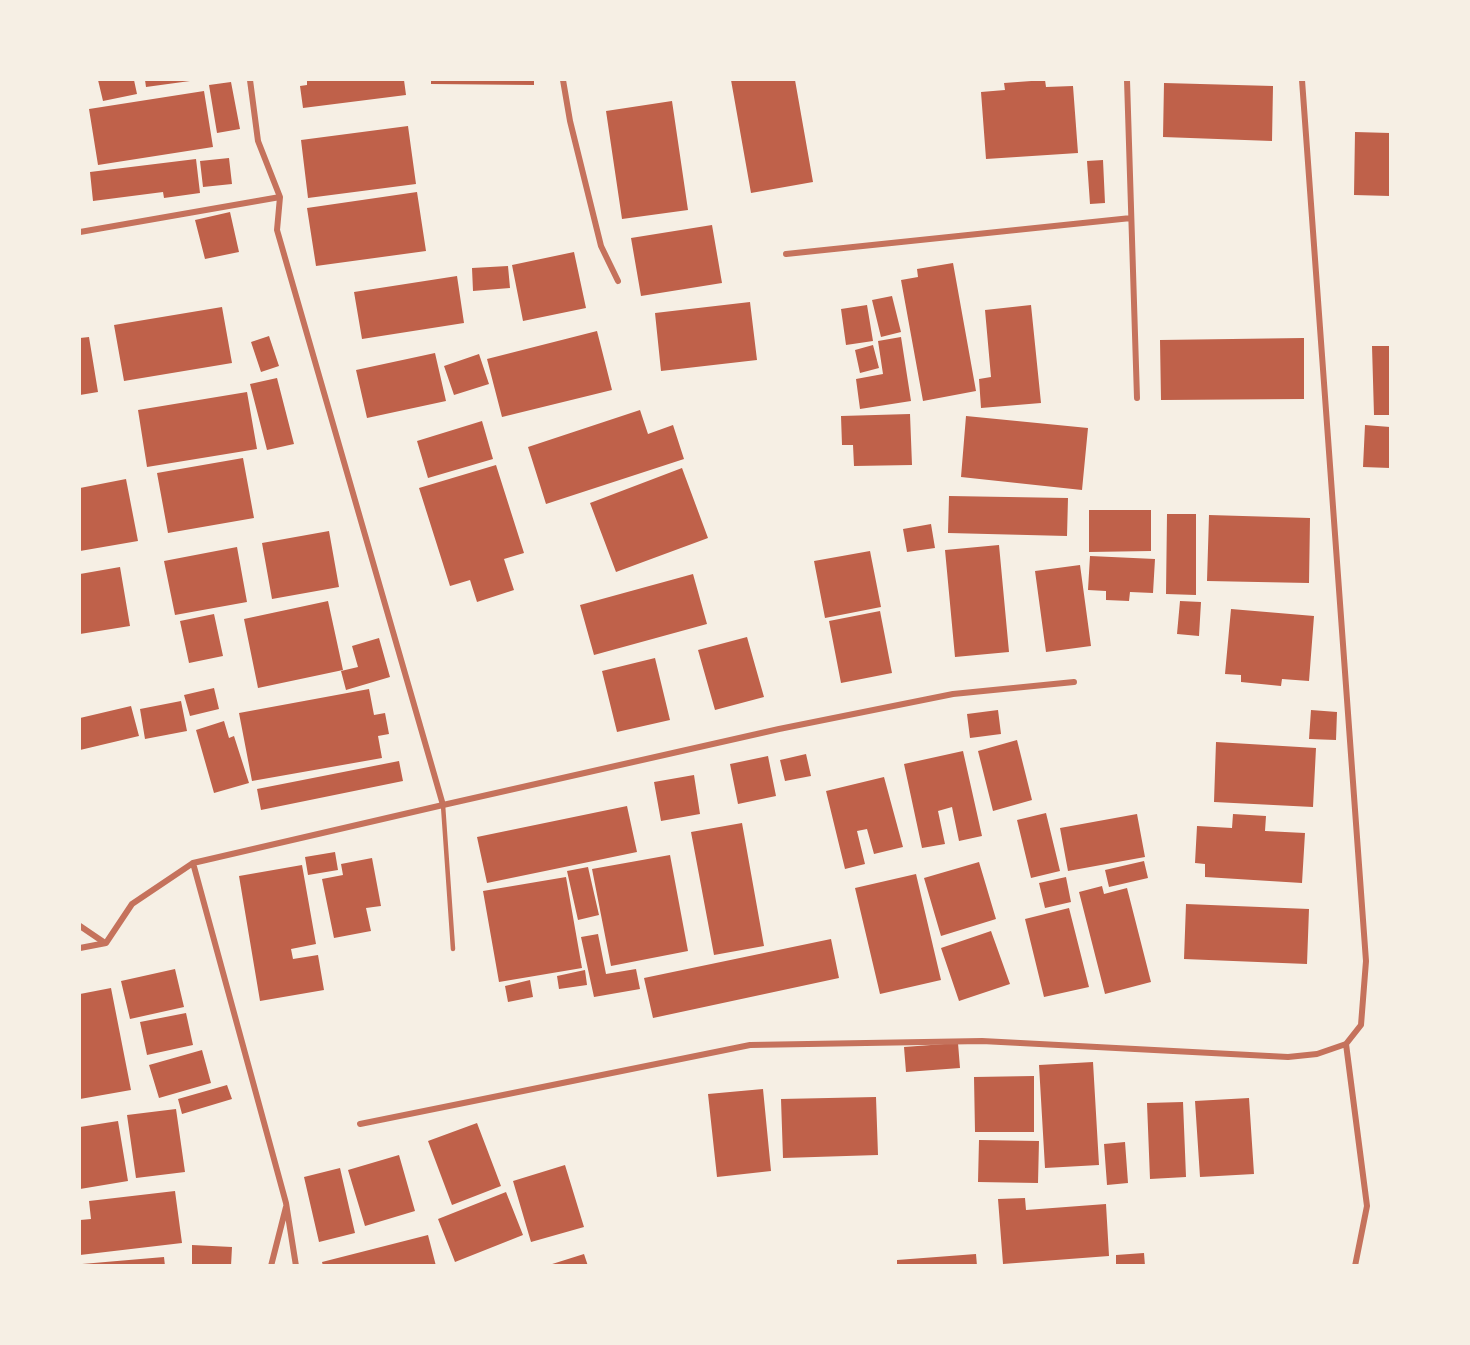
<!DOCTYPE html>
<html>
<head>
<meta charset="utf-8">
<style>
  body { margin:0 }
  #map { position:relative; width:1470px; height:1345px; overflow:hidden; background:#f6efe4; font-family:"Work Sans",sans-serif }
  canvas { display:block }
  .frame { position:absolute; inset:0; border:81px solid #f6efe4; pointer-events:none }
</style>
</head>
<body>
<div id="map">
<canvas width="1470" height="1345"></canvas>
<div class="frame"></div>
</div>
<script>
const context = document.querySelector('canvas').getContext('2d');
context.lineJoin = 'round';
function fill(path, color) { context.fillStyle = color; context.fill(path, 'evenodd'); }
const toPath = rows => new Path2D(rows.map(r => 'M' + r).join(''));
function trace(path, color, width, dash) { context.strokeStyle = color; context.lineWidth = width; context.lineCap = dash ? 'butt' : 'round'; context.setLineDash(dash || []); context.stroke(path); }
const building = toPath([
  [98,80,134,80,137,94,103,101],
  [145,80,190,80,190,81,146,87],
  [307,80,404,80,406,95,303,108,300,86,307,85],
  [431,80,534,80,534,85,431,84],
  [731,80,795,80,813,182,751,193],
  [1045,80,1046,87,1073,86,1078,153,986,159,981,92,1005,90,1004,83],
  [231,82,240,129,217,133,209,85],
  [1164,83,1273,86,1272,141,1163,137],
  [204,91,213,147,98,165,89,109],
  [672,101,688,210,622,219,606,111],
  [408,126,416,184,308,198,301,140],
  [1355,132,1390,133,1390,196,1354,195],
  [229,158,232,184,203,187,200,161],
  [196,159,200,193,164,198,163,192,93,201,90,172],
  [1103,160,1105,203,1090,204,1087,161],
  [417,192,426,251,316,266,307,208],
  [230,212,239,252,205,259,195,220],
  [712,225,722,283,641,296,631,238],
  [574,252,586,308,523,321,512,265],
  [953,263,976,391,923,401,901,280,918,277,917,269],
  [508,266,510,288,473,291,472,268],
  [457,276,464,323,362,339,354,292],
  [892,296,901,332,881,337,872,300],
  [750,302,757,360,661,371,655,313],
  [867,305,873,341,846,345,841,309],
  [1031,305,1041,403,981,408,979,379,991,377,985,310],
  [222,307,232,363,124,381,114,325],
  [597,331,612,390,502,417,487,359],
  [269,336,279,366,261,372,251,342],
  [89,337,98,392,80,395,80,338],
  [901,337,911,401,860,409,856,379,883,374,878,341],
  [1304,338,1304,399,1161,400,1160,340],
  [873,345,879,368,860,373,855,350],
  [1372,346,1390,346,1390,415,1374,415],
  [435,353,446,401,367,418,356,370],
  [479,354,489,384,454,395,444,366],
  [277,378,294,444,267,450,250,384],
  [247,392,257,449,147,467,138,410],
  [640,410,648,434,673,425,684,459,546,504,528,447],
  [910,414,912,465,854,466,853,445,842,445,841,416],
  [966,416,1088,428,1082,490,961,477],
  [482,421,493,459,428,478,417,441],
  [1365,425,1390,427,1390,468,1363,467],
  [243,458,254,518,168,533,157,473],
  [496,465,524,553,504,559,514,590,477,602,470,580,450,586,419,488],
  [682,468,708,538,616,572,590,503],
  [126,479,138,541,80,551,80,488],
  [949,496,1068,498,1067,536,948,533],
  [1089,510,1151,510,1151,551,1089,552],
  [1167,514,1196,514,1196,595,1166,594],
  [1209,515,1310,518,1309,583,1207,581],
  [931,524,935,548,907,552,903,529],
  [329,531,339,587,272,599,262,543],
  [999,545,1009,652,955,657,945,550],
  [237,547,247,602,175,615,164,561],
  [870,551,881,607,825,618,814,561],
  [1090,556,1155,559,1153,593,1130,592,1129,601,1106,600,1106,591,1088,590],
  [1080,565,1091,646,1046,652,1035,571],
  [120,567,130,626,80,634,80,574],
  [693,574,707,624,594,655,580,605],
  [328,601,343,670,258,688,244,619],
  [1180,601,1201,602,1199,636,1177,634],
  [1231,609,1314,616,1309,681,1282,679,1281,686,1241,682,1241,675,1225,674],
  [880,611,892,673,841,683,829,621],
  [214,614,223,656,189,663,180,621],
  [747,637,764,697,715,710,698,650],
  [379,638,390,677,346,690,341,671,358,667,352,646],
  [655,658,670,720,617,732,602,671],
  [214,688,219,709,190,716,184,695],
  [369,689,374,715,385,713,389,734,378,736,382,758,252,781,239,713],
  [181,701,187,731,145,739,140,709],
  [131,706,139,736,80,750,80,718],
  [998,710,1001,734,970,738,967,714],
  [1311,710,1337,712,1336,740,1309,739],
  [224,721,229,738,234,736,249,783,214,793,196,730],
  [1017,740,1032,800,993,811,978,751],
  [1216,742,1316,748,1313,807,1214,802],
  [963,751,982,836,959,841,952,807,938,811,945,844,922,848,904,764],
  [806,754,811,776,785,781,780,760],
  [768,756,776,796,738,804,730,764],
  [399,761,403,781,261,810,257,789],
  [694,775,700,814,661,821,654,782],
  [884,777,903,847,874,854,867,829,857,831,865,864,845,869,826,791],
  [627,806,637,852,487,883,477,837],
  [1046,813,1060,871,1031,878,1017,820],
  [1137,814,1145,857,1068,871,1060,828],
  [1233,814,1266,816,1265,831,1305,833,1302,883,1205,877,1205,864,1195,863,1197,826,1232,828],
  [742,823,764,946,714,955,691,832],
  [335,852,338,870,308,875,305,857],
  [670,855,688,951,611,966,592,869],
  [372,858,381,906,366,908,371,931,334,938,322,879,343,875,341,864],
  [1144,861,1148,878,1109,887,1105,870],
  [979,862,996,919,941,936,924,878],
  [302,865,316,944,291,949,293,959,318,955,324,990,260,1001,239,876],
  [588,867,599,915,578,920,567,871],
  [916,874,941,980,880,994,855,888],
  [566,877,582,968,499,982,483,891],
  [1066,877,1071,902,1045,908,1039,883],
  [1102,886,1104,894,1127,888,1151,982,1105,994,1079,892],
  [1186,904,1309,909,1307,964,1184,959],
  [1069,908,1089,987,1044,997,1025,919],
  [991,931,1010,984,959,1001,941,948],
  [598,934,606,974,636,969,640,989,594,997,581,937],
  [831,939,839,978,653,1018,644,978],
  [175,969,184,1007,130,1019,121,981],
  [585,970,587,985,559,989,557,976],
  [530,980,533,997,508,1002,505,986],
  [111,988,131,1090,80,1099,80,994],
  [186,1013,193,1045,147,1055,140,1022],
  [958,1043,960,1068,906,1072,904,1047],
  [202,1050,211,1083,159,1098,149,1065],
  [1093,1062,1099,1165,1045,1168,1039,1065],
  [1034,1076,1034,1132,975,1132,974,1077],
  [227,1085,232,1099,182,1114,178,1099],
  [763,1089,771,1171,717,1177,708,1094],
  [876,1097,878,1155,783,1158,781,1099],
  [1249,1098,1254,1174,1200,1177,1195,1101],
  [1183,1102,1186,1177,1150,1179,1147,1103],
  [176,1109,185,1172,136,1178,127,1115],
  [118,1121,128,1181,80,1189,80,1127],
  [477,1123,501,1186,452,1205,428,1141],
  [979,1140,1039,1141,1038,1183,978,1182],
  [1125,1142,1128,1183,1107,1185,1104,1144],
  [399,1155,415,1211,365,1226,348,1170],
  [565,1165,584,1227,531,1242,513,1181],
  [340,1168,355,1233,319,1242,304,1177],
  [175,1191,182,1243,80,1255,80,1220,91,1219,89,1201],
  [506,1192,523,1235,455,1262,438,1219],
  [1025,1198,1026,1210,1106,1204,1109,1256,1003,1264,998,1199],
  [428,1235,436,1266,323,1266,322,1262],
  [192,1245,232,1247,231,1266,192,1266],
  [1144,1253,1145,1266,1116,1266,1116,1255],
  [584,1254,588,1266,549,1266,549,1265],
  [976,1254,977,1266,897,1266,897,1260],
  [164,1257,165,1266,82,1266,82,1264]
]);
const service = toPath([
  [443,805,453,949]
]);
const minor = toPath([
  [563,80,570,121,601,246,618,281],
  [1127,80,1137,398],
  [80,232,280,197],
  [786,254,1131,218],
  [443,805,779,729,953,694,1074,682],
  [193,863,286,1203,296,1266],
  [80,926,105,943],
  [80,948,106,943,132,904,193,863,443,805,277,230,280,197,258,141,250,80],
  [1346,1044,1367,1206,1355,1266],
  [360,1124,750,1045,982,1041,1288,1057,1317,1054,1346,1044,1361,1025,1366,961,1302,80],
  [271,1266,286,1207]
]);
fill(building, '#bf614a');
trace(service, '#c5725c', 4.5);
trace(minor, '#c5725c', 6);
</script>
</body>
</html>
